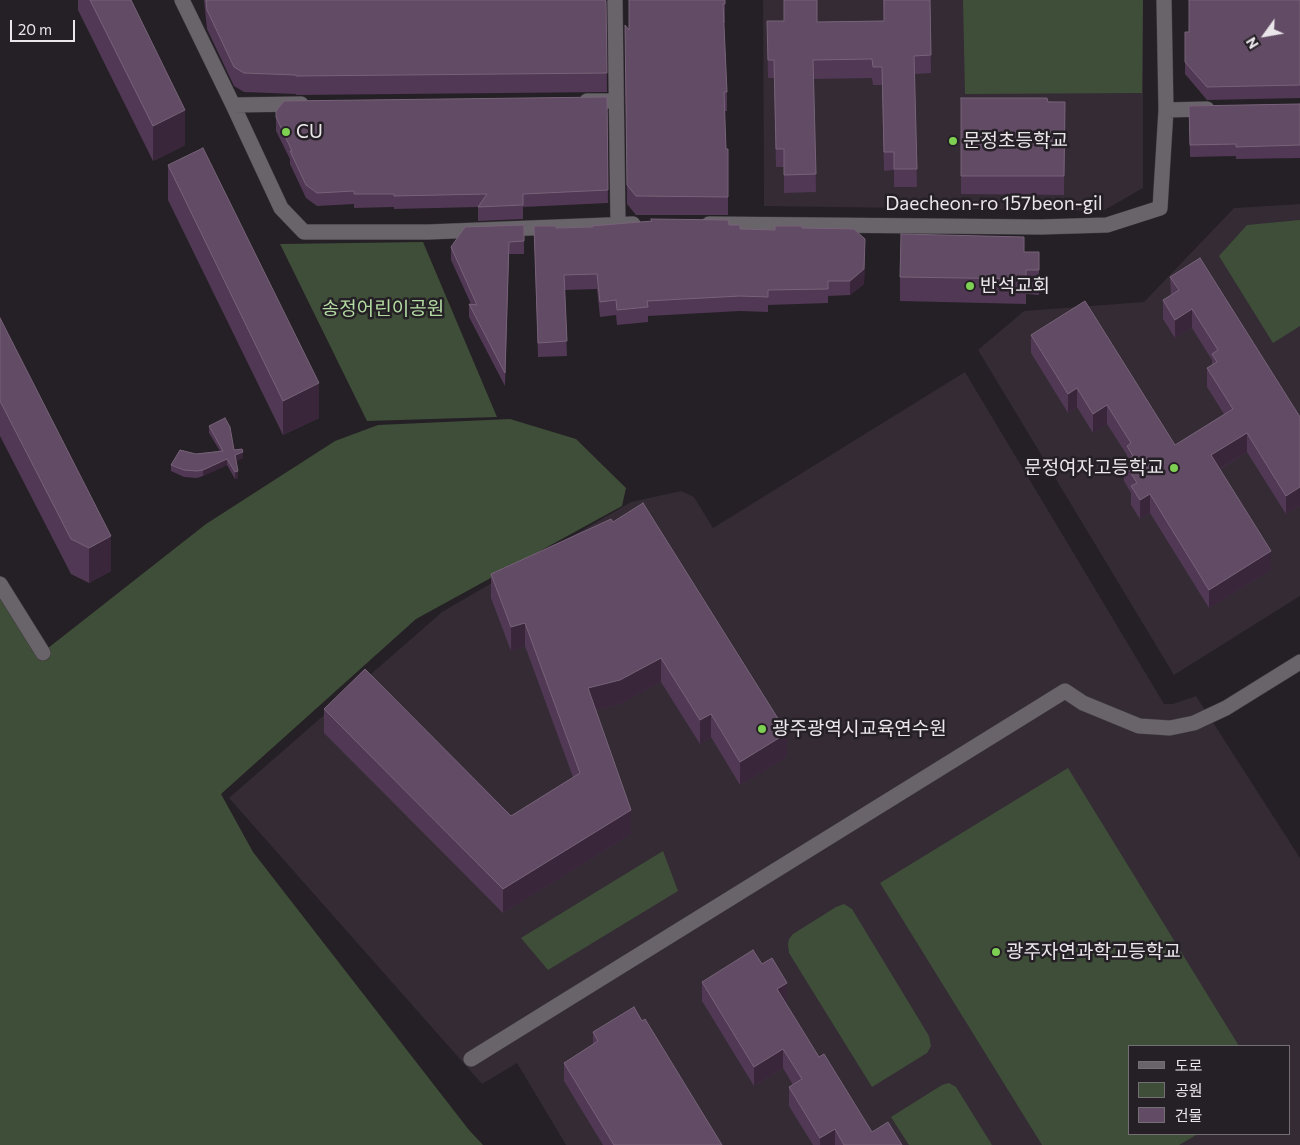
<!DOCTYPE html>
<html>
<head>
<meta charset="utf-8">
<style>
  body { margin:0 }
  #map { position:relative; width:1300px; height:1145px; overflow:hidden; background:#251f26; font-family:Commissioner,"Noto Sans KR",sans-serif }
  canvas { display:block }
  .legend { position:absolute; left:1128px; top:1045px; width:162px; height:90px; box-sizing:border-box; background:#251f26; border:1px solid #746f74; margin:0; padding:6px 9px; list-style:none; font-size:15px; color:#eae6ea }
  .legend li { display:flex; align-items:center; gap:10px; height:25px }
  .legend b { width:25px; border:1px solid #746f74 }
  .north { position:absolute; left:1240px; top:10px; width:50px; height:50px; -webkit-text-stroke:4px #251f26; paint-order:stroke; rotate:238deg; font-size:14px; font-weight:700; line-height:20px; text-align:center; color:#eae6ea }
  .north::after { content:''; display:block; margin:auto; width:18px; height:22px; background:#eae6ea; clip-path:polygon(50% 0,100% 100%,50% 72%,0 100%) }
  .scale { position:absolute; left:10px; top:20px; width:65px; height:22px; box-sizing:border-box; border:2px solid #eae6ea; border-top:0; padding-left:6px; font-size:15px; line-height:18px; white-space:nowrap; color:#eae6ea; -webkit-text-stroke:4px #251f26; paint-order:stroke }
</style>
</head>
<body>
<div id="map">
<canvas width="1300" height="1145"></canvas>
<ul class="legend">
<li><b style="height:6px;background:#69636a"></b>도로</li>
<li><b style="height:14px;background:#3f4e38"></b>공원</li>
<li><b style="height:14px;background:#624b64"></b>건물</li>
</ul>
<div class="north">N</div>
<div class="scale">20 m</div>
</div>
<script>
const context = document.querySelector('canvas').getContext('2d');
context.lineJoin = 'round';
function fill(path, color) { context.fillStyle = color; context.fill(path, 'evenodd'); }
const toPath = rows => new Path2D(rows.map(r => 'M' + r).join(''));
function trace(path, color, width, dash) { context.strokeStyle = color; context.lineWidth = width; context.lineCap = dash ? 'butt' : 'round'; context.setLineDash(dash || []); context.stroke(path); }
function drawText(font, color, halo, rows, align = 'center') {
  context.font = font + ' Commissioner,"Noto Sans KR",sans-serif'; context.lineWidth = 5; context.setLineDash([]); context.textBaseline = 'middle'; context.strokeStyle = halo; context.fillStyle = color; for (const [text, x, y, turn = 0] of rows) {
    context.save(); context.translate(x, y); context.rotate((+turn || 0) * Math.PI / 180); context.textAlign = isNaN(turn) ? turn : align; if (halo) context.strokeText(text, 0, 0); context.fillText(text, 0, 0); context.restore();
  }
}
const built = toPath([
  [763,0,1143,0,1143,188,1103,211,764,206],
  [1300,204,1300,596,1174,675,978,350,1024,311,1144,302,1234,208],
  [965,372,1164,704,1173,704,1196,696,1300,858,1300,1145,566,1145,517,1063,482,1084,229,798,442,612,631,502,681,491,694,497,713,528],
  [1129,1046,1289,1046,1289,1134,1129,1134]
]);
const green = toPath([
  [963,0,1143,0,1142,93,965,94],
  [1300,220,1300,326,1273,343,1219,256,1247,225],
  [423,242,497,417,367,421,280,244],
  [510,419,576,439,626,488,622,506,416,619,221,794,253,852,469,1130,483,1145,0,1145,0,590,43,652,206,524,335,441,378,425],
  [1068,768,1239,1046,1129,1046,1129,1134,1198,1134,1179,1145,1042,1145,880,883],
  [663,851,678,891,548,970,521,938],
  [844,904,852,909,929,1036,931,1046,927,1053,872,1087,789,953,788,944,789,939,793,934,836,907],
  [949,1083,956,1087,992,1145,909,1145,891,1117,942,1085]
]);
const minor = toPath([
  [182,0,233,105,281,208,304,232,428,232,633,224],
  [615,0,618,224],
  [587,101,616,101],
  [233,105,301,104],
  [1166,110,1207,109],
  [709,224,1041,227,1107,225,1160,208,1166,110,1164,0],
  [0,584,43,653],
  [471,1059,1065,691,1083,703,1139,726,1170,728,1194,723,1226,708,1300,662]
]);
const wall = toPath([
  [78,0,131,0,185,145,153,161,78,10],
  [204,0,605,0,606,1,607,92,296,95,296,94,244,92,234,86,207,29],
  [725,0,725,23,724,23,727,92,727,111,724,111,726,149,728,149,728,215,636,215,627,204,625,25,629,30],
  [883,0,930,0,931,73,915,74,917,187,894,187,894,170,884,171,882,85,873,85,872,78,814,79,816,192,784,193,784,167,776,167,774,78,768,78,767,39,784,21,817,22,884,21],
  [1300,0,1300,98,1207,100,1185,74,1185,32,1189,32],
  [607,97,608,203,523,207,523,219,478,221,478,207,394,209,394,207,354,208,354,204,317,206,306,198,290,164,290,159,276,131,276,111],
  [961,98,1065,102,1064,195,961,194],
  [1300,104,1300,158,1236,159,1236,156,1190,157,1189,106],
  [168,165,319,418,283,435,168,200],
  [651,219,729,225,740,229,775,230,802,228,865,253,864,284,850,295,828,296,828,303,768,305,768,312,740,311,648,316,648,322,617,325,616,315,600,317,597,289,565,290,567,356,538,357,534,226,556,228,592,227,651,221],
  [524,225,524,254,509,254,505,386,469,317,469,304,471,304,451,260,451,247],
  [1024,252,1039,252,1039,295,1026,294,1026,304,900,301,900,277],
  [1170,277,1300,417,1300,506,1286,514,1247,452,1220,469,1271,570,1209,608,1150,513,1140,519,1131,505,1131,493,1124,481,1124,462,1127,460,1127,455,1107,424,1093,433,1077,407,1068,413,1031,353,1031,335,1175,445,1224,414,1207,387,1207,368,1212,365,1212,360,1192,328,1175,338,1163,319,1163,300,1171,296],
  [0,318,111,571,89,583,71,574,0,436],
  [209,426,243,458,236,461,238,478,235,479,227,465,203,476,197,478,184,477,171,471,171,465,196,454,220,451,209,433],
  [611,519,787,757,740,785,711,737,700,744,661,682,620,704,596,710,631,834,503,913,324,733,324,709,511,816,573,777,525,646,511,651,491,598,491,574],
  [762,964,787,1001,785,1003,819,1057,872,1132,902,1145,813,1145,789,1106,789,1087,793,1085,783,1068,754,1086,702,1001,702,982],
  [642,1021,722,1145,603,1145,564,1081,564,1063,593,1045,593,1032]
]);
const shadedWall = toPath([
  [185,110,185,145,153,161,153,126],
  [865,239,864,284,850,295,850,281],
  [1192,309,1192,328,1175,338,1175,320],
  [319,383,319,418,283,435,283,401],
  [1077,388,1077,407,1068,413,1068,394],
  [1107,405,1107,424,1093,433,1093,414],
  [1247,433,1247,452,1211,474,1211,455],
  [243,452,243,458,235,462,235,455],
  [227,459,227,465,203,476,203,470],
  [238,471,238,478,235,479,235,472],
  [1300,487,1300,506,1286,514,1286,496],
  [1150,494,1150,513,1140,519,1140,500],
  [111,536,111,571,89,583,89,548],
  [1271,551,1271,570,1209,608,1209,590],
  [525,623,525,646,511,651,511,627],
  [661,658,661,682,620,704,588,712,588,688],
  [711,714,711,737,700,744,700,720],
  [787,733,787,757,740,785,740,762],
  [631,810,631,834,503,913,503,889],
  [787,983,787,1001,777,1008,777,989],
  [783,1049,783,1068,754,1086,754,1067],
  [835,1129,835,1145,820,1145,820,1138]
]);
const building = toPath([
  [90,0,131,0,185,110,153,126,90,0],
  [206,0,605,0,606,1,607,73,296,76,296,75,244,73,234,67,207,10,206,0],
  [629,0,725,0,725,4,723,4,727,92,724,92,726,149,728,149,728,197,636,196,627,185,625,25,629,30,629,0],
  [784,0,817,0,817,22,884,21,884,0,930,0,931,55,914,56,917,169,894,169,894,152,884,152,882,67,873,67,872,59,813,60,816,174,784,175,784,149,776,149,774,60,768,60,767,21,784,21,784,0],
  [1189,0,1300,0,1300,85,1207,87,1185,62,1185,32,1189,32,1189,0],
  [607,97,608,190,523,194,523,205,478,207,487,194,394,196,394,194,354,194,354,191,317,193,306,185,290,151,292,151,276,117,276,111,284,101,607,97],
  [961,98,1047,98,1048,102,1065,102,1064,176,961,176,961,98],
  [1300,104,1300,145,1236,147,1236,144,1190,145,1189,106,1300,104],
  [203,148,319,383,283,401,168,165,203,148],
  [651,219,728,220,729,225,740,225,740,229,775,230,775,226,802,226,802,228,854,229,865,239,864,269,850,281,828,281,828,289,768,290,768,297,740,296,647,301,648,307,617,310,616,300,600,302,597,274,564,275,567,341,538,343,534,226,556,226,556,228,593,227,592,226,652,221,651,219],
  [524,225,524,241,509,242,505,373,469,304,477,305,451,247,465,227,524,225],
  [901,234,1024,237,1024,252,1039,252,1039,270,1026,270,1026,279,900,277,901,234],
  [1200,258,1300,417,1300,487,1286,496,1247,433,1211,455,1271,551,1209,590,1150,494,1140,500,1131,486,1137,483,1124,462,1133,456,1127,446,1131,443,1107,405,1093,414,1077,388,1068,394,1031,335,1085,301,1175,445,1233,409,1207,368,1217,362,1212,354,1218,350,1192,309,1175,320,1163,300,1179,290,1170,277,1200,258],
  [0,318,111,536,89,548,71,539,0,401,0,318],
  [225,418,230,427,234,450,242,449,243,452,235,455,238,471,235,472,227,459,203,470,197,471,184,470,171,465,180,450,196,454,223,451,209,426,225,418],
  [643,503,787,733,740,762,711,714,700,720,661,658,620,680,588,688,631,810,503,889,324,709,365,669,511,816,580,773,525,623,511,627,491,574,611,519,613,522,643,503],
  [753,950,762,964,772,958,787,983,777,989,819,1057,824,1054,872,1132,888,1122,902,1145,844,1145,835,1129,820,1138,789,1087,802,1079,783,1049,754,1067,702,982,753,950],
  [634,1007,642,1021,645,1019,722,1145,614,1145,564,1063,598,1041,593,1032,634,1007]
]);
const markers = [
  [286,132,5,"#7ed053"],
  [953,141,5,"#7ed053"],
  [970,286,5,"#7ed053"],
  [1174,468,5,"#7ed053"],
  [762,729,5,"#7ed053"],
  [996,952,5,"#7ed053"]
];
const poiNames = [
  ["CU",296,132],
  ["문정초등학교",963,141],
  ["반석교회",980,286],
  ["문정여자고등학교",1164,468,"right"],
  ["광주광역시교육연수원",772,729],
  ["광주자연과학고등학교",1006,952]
];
const streetNames = [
  ["Daecheon-ro 157beon-gil",994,204]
];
const parkNames = [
  ["송정어린이공원",383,309]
];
fill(built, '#342b35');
fill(green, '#3f4e38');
trace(minor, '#3e3a3f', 16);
trace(minor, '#69636a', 15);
fill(wall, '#513854');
fill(shadedWall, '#39263b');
fill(building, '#624b64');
trace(building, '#776379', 1);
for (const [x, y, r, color] of markers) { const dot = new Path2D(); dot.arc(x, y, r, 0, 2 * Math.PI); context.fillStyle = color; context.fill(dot); trace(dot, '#251f26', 2); }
drawText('19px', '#eae6ea', '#251f26', poiNames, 'left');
drawText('19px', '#eae6ea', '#251f26', streetNames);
drawText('19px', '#b3dca1', '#251f26', parkNames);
</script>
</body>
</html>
